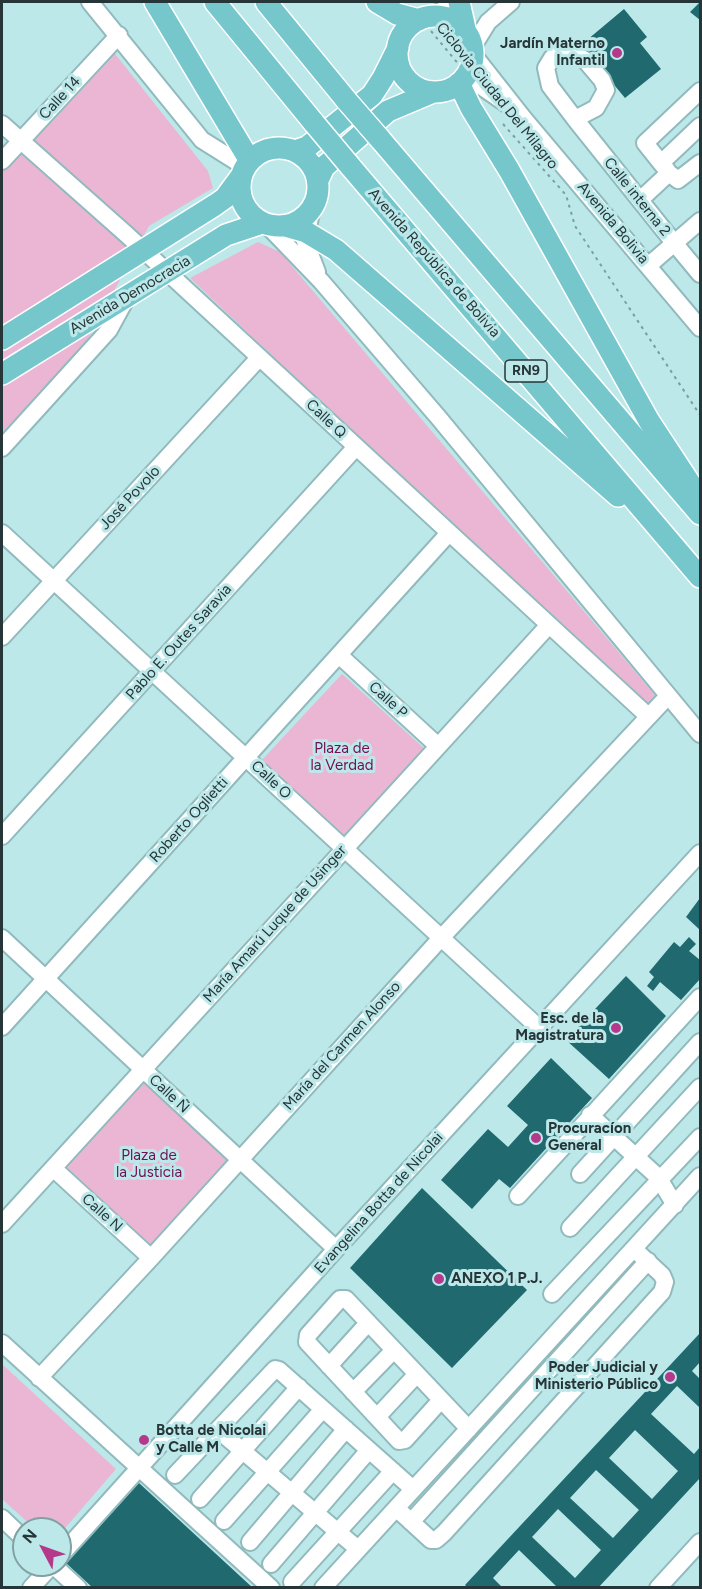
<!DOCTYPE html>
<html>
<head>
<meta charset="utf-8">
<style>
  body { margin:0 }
  #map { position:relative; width:702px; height:1589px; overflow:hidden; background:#bde8ea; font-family:Figtree,sans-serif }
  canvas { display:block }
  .frame { position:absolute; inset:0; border:3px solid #263638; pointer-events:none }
  .north { position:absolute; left:12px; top:1517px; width:60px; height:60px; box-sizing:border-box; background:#bde8ea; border:2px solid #81a1a3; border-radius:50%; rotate:311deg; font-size:16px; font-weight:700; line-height:24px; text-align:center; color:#263638 }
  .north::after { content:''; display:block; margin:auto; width:21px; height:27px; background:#b4398a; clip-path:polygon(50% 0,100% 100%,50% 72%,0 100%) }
</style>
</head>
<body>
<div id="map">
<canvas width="702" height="1589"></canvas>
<div class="frame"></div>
<div class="north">N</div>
</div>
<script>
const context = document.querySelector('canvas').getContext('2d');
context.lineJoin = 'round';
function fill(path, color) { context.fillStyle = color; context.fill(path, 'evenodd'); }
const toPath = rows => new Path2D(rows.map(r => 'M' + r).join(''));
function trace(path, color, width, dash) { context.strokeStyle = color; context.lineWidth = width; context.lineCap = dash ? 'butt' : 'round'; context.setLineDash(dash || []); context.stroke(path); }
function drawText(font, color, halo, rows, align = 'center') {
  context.font = font + ' Figtree,sans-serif'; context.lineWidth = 6; context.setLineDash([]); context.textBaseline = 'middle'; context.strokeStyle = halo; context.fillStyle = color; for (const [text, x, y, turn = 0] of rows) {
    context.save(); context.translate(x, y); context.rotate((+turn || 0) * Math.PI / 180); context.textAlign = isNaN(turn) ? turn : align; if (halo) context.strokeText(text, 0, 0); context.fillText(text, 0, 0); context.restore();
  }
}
const green = toPath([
  [112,50,208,171,213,188,149,226,87,341,2,433,2,171],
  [258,242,280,252,660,701,649,712,190,278],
  [342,674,426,750,345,840,260,762],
  [144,1082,231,1161,152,1246,66,1167],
  [2,1364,116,1469,60,1534,60,1529,35,1529,2,1499]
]);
const building = toPath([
  [700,2,700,20,690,12],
  [624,9,647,37,640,43,661,69,625,98,581,45],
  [700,898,700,930,686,917],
  [689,937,696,944,689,951,700,960,700,979,681,1000,660,982,653,991,647,986,654,977,649,972,674,942,680,947],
  [626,976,666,1016,609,1079,566,1040],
  [551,1058,592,1098,510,1188,499,1179,472,1209,441,1180,488,1129,508,1147,528,1125,507,1106],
  [422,1188,527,1290,452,1368,350,1268],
  [700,1333,700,1362,692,1371,700,1379,700,1408,677,1386,651,1414,694,1454,700,1447,700,1478,598,1588,558,1588,519,1550,493,1578,503,1588,468,1588,465,1585],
  [635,1430,678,1471,652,1499,609,1458],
  [596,1470,639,1510,613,1538,570,1498],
  [558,1509,601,1550,575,1578,532,1537],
  [139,1483,253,1588,93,1588,66,1563]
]);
const path = toPath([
  [431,31,460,66],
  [503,124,566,195,575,226,700,415]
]);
const minor = toPath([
  [90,2,202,140,245,167],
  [433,16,456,2],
  [472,48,488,22,511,2],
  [472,53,524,119,700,328],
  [462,80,482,87,508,105],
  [575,119,596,108,606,90,602,80,585,60,575,54,560,53,552,58,546,68,550,86,575,119,671,239,700,274],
  [2,124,126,234,648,716],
  [2,161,119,35],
  [661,163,645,143,700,91],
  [667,170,661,163,700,126],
  [640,200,669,173,678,180,700,163],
  [312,208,305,241,317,272],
  [267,225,321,281,438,417,700,734],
  [649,265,700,221],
  [2,448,109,330,127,297],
  [2,533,539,1028],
  [2,637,259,358],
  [339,655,438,746],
  [2,836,356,447],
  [2,938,336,1249],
  [2,1027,449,533],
  [590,1115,658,1177,675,1205],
  [53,1168,151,1258],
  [580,1174,700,1042],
  [518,1196,700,997],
  [2,1224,549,625],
  [570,1228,700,1087],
  [552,1294,700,1137],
  [2,1343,271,1588],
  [329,1366,368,1323],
  [39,1378,151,1258,441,938,668,696],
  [353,1392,394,1350],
  [441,1400,405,1440,399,1441,307,1342,308,1335,340,1299,346,1299,469,1429],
  [377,1417,417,1374],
  [218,1430,358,1549],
  [175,1475,275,1369,279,1370,413,1489],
  [200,1499,299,1387],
  [396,1508,431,1540,436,1540,444,1533,662,1292,665,1282,662,1275,634,1249],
  [2,1518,24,1539],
  [224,1521,323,1409],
  [411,1522,648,1261],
  [250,1542,346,1429],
  [60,1556,336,1249,700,853],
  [271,1564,369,1450],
  [53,1565,78,1588],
  [292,1582,393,1471],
  [31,1588,52,1565],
  [323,1588,700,1176],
  [658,1588,700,1542]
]);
const major = toPath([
  [155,2,250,161],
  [215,2,314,123],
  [266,2,347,101],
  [377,2,397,14,419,20],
  [459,2,466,33],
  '397 54a38 38 0 1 1 76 0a38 38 0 1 1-76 0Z',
  [459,83,471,108,509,170,649,421,693,488],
  [380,139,700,514],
  '240 187a39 39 0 1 1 78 0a39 39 0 1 1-78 0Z',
  [295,151,307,147,372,95,383,78,398,48],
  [350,166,700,577],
  [318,180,324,167,388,111,433,92],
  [285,226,306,232,336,250,618,496],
  [2,339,215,205,225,198,242,175],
  [2,374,226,235,262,223]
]);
const majorBridge = toPath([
  [347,101,380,139],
  [314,123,350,166]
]);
const markers = [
  [617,53,6,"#b4398a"],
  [616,1028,6,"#b4398a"],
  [536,1138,6,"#b4398a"],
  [439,1279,6,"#b4398a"],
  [670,1377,6,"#b4398a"],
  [144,1440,6,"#b4398a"]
];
const shields = [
  [526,371,42]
];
const shieldNames = [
  ["RN9",526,371]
];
const poiNames = [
  ["Jardín Materno",605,44],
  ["Infantil",605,61],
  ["Esc. de la",604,1019],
  ["Magistratura",604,1036],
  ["Procuracíon",548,1129,"left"],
  ["General",548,1146,"left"],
  ["ANEXO 1 P.J.",451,1279,"left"],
  ["Poder Judicial y",658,1368],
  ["Ministerio Público",658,1385],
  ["Botta de Nicolai",156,1431,"left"],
  ["y Calle M",156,1448,"left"]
];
const streetNames = [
  ["Ciclovia Ciudad Del Milagro",497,96,51],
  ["Calle 14",60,98,-47],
  ["Calle interna 2",637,197,51],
  ["Avenida Bolivia",613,223,50],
  ["Avenida República de Bolivia",434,263,49],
  ["Avenida Democracia",130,295,-31],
  ["Calle Q",326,419,43],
  ["José Povolo",130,498,-47],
  ["Pablo E. Outes Saravia",179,642,-48],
  ["Calle P",388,700,42],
  ["Calle O",271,780,43],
  ["Roberto Oglietti",189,820,-48],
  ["María Amarú Luque de Usinger",275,924,-48],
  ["María del Carmen Alonso",342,1046,-48],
  ["Calle Ñ",169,1094,43],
  ["Evangelina Botta de Nicolai",379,1203,-48],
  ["Calle N",102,1213,42]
];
const parkNames = [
  ["Plaza de",342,749],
  ["la Verdad",342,766],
  ["Plaza de",149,1156],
  ["la Justicia",149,1173]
];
fill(green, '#eab6d3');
fill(building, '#206a6f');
trace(minor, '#91babd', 20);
trace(major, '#fff', 24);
trace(path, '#7d9d9f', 2, [3, 4.5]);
trace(minor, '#fff', 16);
trace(major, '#76c7cc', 21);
trace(majorBridge, '#fff', 24, []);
trace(majorBridge, '#76c7cc', 21);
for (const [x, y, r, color] of markers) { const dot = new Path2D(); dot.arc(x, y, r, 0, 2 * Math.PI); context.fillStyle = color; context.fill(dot); trace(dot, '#bde8ea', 2); }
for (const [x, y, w] of shields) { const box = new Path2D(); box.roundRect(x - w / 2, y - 11, w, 22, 4.5); context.fillStyle = '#bde8ea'; context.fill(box); trace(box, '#263638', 1.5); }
drawText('bold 14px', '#263638', null, shieldNames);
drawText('bold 15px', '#263638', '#bde8ea', poiNames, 'right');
drawText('15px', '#263638', '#bde8ea', streetNames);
drawText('15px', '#720e54', '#bde8ea', parkNames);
</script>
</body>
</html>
